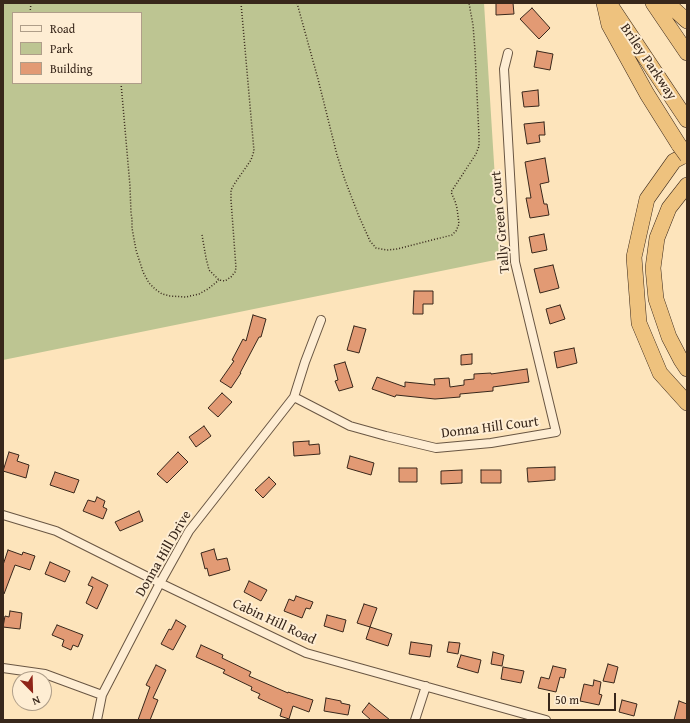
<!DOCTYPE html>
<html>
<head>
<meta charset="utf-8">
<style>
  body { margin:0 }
  #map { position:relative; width:690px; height:723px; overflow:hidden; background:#fde4bb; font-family:"Gentium Book Plus",serif }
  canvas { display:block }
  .frame { position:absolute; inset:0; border:4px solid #38271b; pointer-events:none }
  .legend { position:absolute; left:12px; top:12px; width:130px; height:72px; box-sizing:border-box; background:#feedd3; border:1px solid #af9e89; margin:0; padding:5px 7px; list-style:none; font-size:12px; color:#38271b }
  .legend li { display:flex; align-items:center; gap:8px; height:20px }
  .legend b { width:20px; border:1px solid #af9e89 }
  .north { position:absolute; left:12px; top:671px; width:40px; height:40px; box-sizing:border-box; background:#feedd3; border:1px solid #af9e89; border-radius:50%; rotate:157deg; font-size:11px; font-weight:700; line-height:16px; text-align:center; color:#38271b }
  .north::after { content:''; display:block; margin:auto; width:14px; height:18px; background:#8f2418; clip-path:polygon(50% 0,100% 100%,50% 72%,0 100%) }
  .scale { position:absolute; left:548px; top:693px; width:68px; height:18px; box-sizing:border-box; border:2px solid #38271b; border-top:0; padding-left:5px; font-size:12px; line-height:14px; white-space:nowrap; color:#38271b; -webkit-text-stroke:3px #feedd3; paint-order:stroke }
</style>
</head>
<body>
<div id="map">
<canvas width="690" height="723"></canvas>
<div class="frame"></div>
<ul class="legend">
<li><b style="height:5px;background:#feedd3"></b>Road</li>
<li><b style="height:11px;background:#bdc592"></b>Park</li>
<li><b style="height:11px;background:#e29a74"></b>Building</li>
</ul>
<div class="north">N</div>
<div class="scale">50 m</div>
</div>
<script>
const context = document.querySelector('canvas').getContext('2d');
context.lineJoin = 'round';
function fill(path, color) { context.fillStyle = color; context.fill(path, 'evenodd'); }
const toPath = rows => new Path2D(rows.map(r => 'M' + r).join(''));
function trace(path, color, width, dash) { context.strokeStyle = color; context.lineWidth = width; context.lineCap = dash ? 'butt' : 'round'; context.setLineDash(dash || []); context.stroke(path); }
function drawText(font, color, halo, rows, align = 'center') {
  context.font = font + ' "Gentium Book Plus",serif'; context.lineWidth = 4; context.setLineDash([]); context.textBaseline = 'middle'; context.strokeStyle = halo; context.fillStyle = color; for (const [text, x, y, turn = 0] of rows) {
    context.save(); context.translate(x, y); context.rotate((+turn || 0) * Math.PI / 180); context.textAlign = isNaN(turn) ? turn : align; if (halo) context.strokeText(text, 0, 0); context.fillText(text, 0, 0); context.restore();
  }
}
const green = toPath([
  [3,3,484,3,500,259,3,360],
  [13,13,141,13,141,83,13,83]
]);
const building = toPath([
  [496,3,513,3,514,14,496,15,496,3],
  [532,8,550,28,539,39,520,19,532,8],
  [537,51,553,54,550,70,534,67,537,51],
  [538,90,539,106,524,107,522,92,538,90],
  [544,122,545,135,539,135,540,142,527,144,524,124,544,122],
  [545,158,549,182,540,184,544,204,547,204,549,215,530,218,526,198,531,198,525,162,545,158],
  [544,234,547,250,532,253,529,237,544,234],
  [553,265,559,288,540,293,534,269,553,265],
  [414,291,433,291,433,304,423,304,423,314,413,314,414,291],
  [560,305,565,319,550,324,546,309,560,305],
  [253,315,266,319,261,337,259,337,240,373,241,373,231,388,220,381,234,361,232,360,243,339,246,341,253,315],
  [354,326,366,329,359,353,347,350,354,326],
  [574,348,577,363,557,368,554,352,574,348],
  [472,354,472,364,461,365,461,355,472,354],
  [345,362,353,387,339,391,335,381,338,380,334,365,345,362],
  [527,369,529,382,493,387,493,391,460,394,460,397,435,399,396,395,395,397,372,389,377,377,405,387,405,382,435,385,434,379,449,378,450,387,464,385,464,380,474,379,474,374,491,373,491,374,527,369],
  [222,393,232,402,218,417,208,408,222,393],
  [204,426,211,436,196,447,189,437,204,426],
  [309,441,309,445,319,444,320,454,294,456,293,442,309,441],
  [9,452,19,455,17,461,29,465,26,478,3,471,9,452],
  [178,452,188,462,167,483,157,474,178,452],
  [350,456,374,463,371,475,347,468,350,456],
  [555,467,555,480,528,482,527,468,555,467],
  [399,468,417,468,417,482,399,482,399,468],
  [462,470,462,483,441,484,441,471,462,470],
  [481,470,501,470,501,483,481,483,481,470],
  [55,472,79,480,74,493,50,485,55,472],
  [269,477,276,484,263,498,255,490,269,477],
  [97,497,105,501,103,507,107,509,103,519,83,511,88,500,95,502,97,497],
  [139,511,143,521,120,531,115,522,139,511],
  [214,549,217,560,227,558,230,570,209,576,207,568,205,569,201,553,214,549],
  [8,550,22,555,23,552,35,556,30,570,15,565,4,594,3,594,3,565,8,550],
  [50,562,70,571,65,582,45,574,50,562],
  [92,577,108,585,97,609,86,603,93,587,88,585,92,577],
  [249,581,267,590,261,601,244,592,249,581],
  [296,596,313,602,310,609,306,608,302,618,284,611,289,599,294,601,296,596],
  [364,604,377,608,370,627,357,623,364,604],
  [10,611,22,613,20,629,3,627,5,616,9,617,10,611],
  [327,615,346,620,343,632,324,626,327,615],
  [176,620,186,626,173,650,161,644,169,629,171,630,176,620],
  [57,625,83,635,78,647,73,645,71,650,62,646,64,640,52,635,57,625],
  [370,627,392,634,388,646,366,639,370,627],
  [411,642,432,645,430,657,409,654,411,642],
  [449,642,460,643,458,654,447,652,449,642],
  [201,645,223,655,222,658,251,672,249,676,288,693,288,692,313,700,309,712,293,706,289,719,280,716,282,709,258,698,260,694,251,690,252,687,223,673,225,670,196,657,201,645],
  [493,652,504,655,502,666,491,664,493,652],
  [461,655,481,660,478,673,457,667,461,655],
  [608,664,618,667,614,683,603,681,608,664],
  [156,665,166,670,153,698,158,700,150,720,138,720,150,687,146,685,156,665],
  [553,666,566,669,564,678,560,677,556,692,538,688,541,677,549,679,553,666],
  [503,667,524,671,521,683,501,679,503,667],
  [594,680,601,682,599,694,602,695,599,705,580,701,584,684,593,686,594,680],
  [326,698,341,701,341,703,350,705,348,715,324,711,326,698],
  [622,700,637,704,634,716,619,712,622,700],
  [679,701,687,704,687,720,674,720,679,701],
  [369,703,390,720,371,720,362,712,369,703]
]);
const path = toPath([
  [297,3,318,79,337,155,345,180,358,214,370,241,376,248,387,250,397,249,452,235,456,231,459,224,457,208,455,201,451,192,476,154,479,146,479,137,475,51,473,25,469,3],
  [30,13,31,3],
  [121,83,130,186,131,213,132,219,132,228,136,250,143,272,149,283,155,289,162,294,170,296,186,297,199,294,208,289,219,280],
  [202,235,206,258,209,270,219,280,225,281,231,277,235,272,236,268,231,200,231,190,235,183,251,160,254,151,241,3]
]);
const street = toPath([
  [294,397,305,362,321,320],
  [3,515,56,531,160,583,306,653,546,720],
  [3,668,45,674,102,695],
  [97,720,102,695,160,583,189,531,294,397,350,426,386,436,436,448,491,443,556,432,515,262,504,69,508,53],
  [415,720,426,686]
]);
const highway = toPath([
  [604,3,609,25,647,94,679,145],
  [609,3,687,120],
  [653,3,687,53],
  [667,3,687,21],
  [687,154,674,161,647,199,634,257,639,323,660,373,687,403],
  [687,185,669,208,657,238,653,268,656,299,669,337,681,360,687,369]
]);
const highwayBridge = toPath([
  [679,145,687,156]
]);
const streetNames = [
  ["Briley Parkway",648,62,56],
  ["Tally Green Court",501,222,-95],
  ["Donna Hill Court",490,428,-7],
  ["Donna Hill Drive",164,554,-60],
  ["Cabin Hill Road",274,622,25]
];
fill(green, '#bdc592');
fill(building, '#e29a74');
trace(building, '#38271b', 1);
trace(street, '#695643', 10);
trace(highway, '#38271b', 16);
trace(path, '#38271b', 1.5, [1, 2]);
trace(street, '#feedd3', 8);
trace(highway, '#eec27e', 15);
trace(highwayBridge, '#38271b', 16, []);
trace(highwayBridge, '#eec27e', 15);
drawText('14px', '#38271b', '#feedd3', streetNames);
</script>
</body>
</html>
